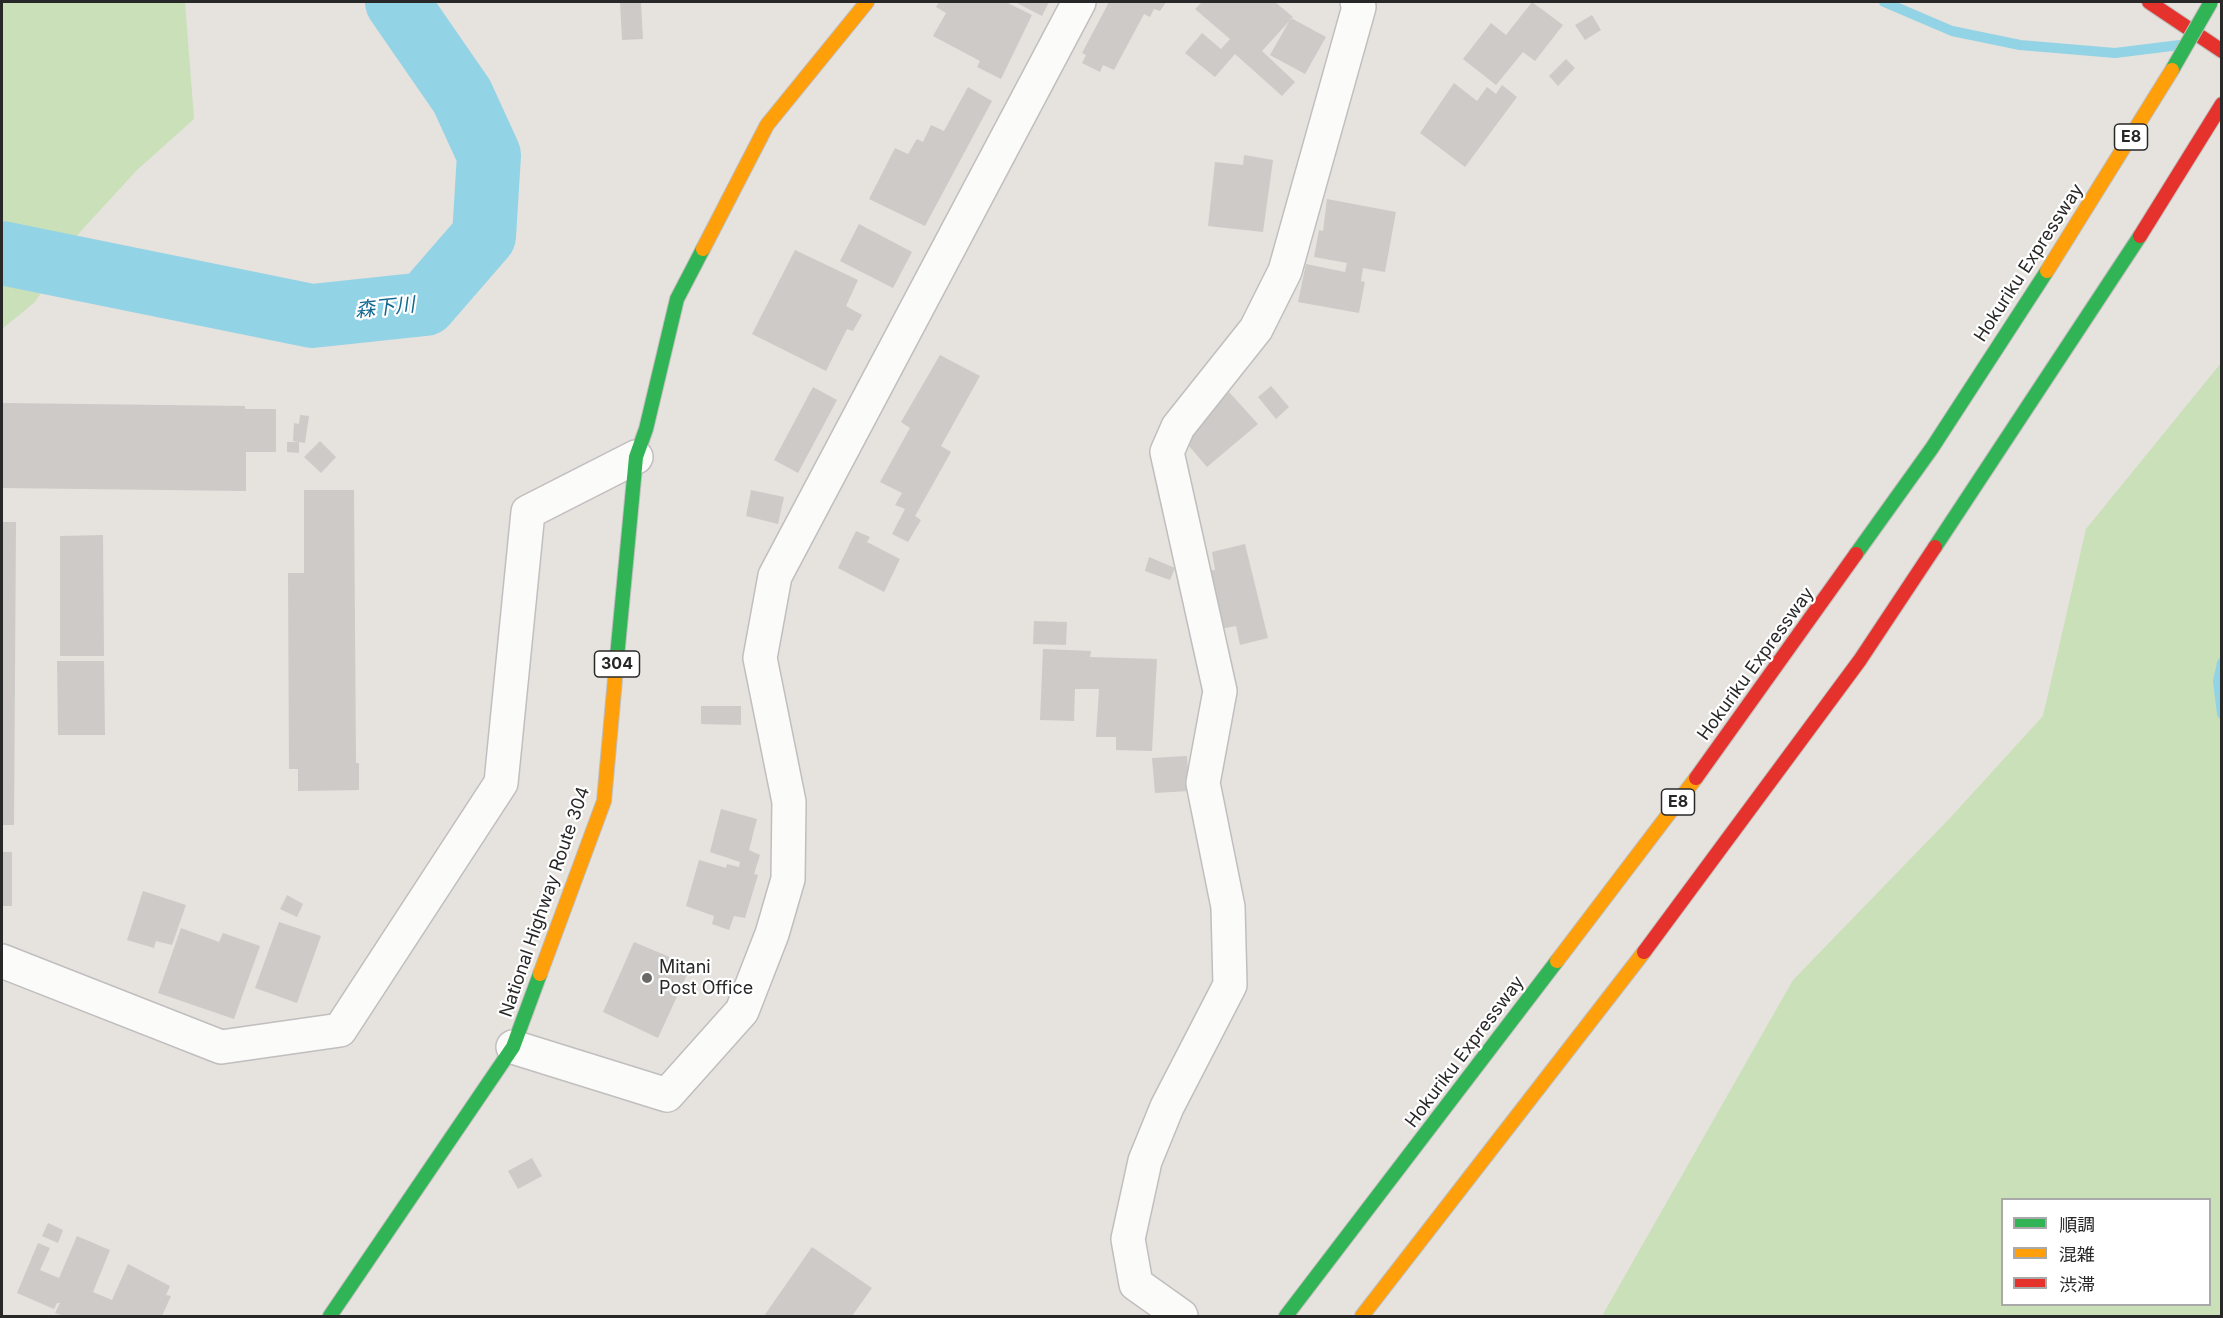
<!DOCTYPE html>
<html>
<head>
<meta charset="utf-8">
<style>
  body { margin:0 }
  #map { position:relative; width:2223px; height:1318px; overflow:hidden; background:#e6e2de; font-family:Inter,"Noto Sans JP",sans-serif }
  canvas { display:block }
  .frame { position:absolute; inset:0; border:3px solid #282828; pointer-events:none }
  .legend { position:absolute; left:2001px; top:1198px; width:210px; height:108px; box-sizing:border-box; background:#fff; border:2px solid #a9a9a9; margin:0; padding:8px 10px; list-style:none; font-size:18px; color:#282828 }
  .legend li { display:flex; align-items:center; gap:12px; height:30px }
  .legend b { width:30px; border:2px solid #a9a9a9 }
</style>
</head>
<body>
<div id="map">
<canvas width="2223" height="1318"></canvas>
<div class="frame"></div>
<ul class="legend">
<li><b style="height:8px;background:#30b455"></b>順調</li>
<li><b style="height:8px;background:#ff9f0a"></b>混雑</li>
<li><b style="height:8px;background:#e5322d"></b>渋滞</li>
</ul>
</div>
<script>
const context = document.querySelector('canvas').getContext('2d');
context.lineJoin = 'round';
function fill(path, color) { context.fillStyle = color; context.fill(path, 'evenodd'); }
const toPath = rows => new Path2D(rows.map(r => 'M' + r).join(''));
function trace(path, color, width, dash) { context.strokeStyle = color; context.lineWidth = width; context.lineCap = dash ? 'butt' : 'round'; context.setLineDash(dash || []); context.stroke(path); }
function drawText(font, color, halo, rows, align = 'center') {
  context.font = font + ' Inter,"Noto Sans JP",sans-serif'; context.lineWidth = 4.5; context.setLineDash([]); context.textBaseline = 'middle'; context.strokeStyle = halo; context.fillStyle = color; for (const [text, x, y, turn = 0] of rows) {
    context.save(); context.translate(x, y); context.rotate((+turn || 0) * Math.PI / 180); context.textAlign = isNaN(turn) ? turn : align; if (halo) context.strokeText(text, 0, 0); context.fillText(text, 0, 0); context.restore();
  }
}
const green = toPath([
  [2,2,185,2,194,119,137,170,80,232,35,302,2,329],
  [2221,363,2221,1316,1602,1316,1793,980,1950,818,2043,716,2086,529],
  [2002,1200,2210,1200,2210,1304,2002,1304]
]);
const stream = toPath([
  [1884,2,1952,31,2020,45,2115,53,2180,45],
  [2222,663,2218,681,2222,714]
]);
const river = toPath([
  [2,253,312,316,425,304,484,236,489,155,462,96,397,2]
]);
const building = toPath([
  [620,2,641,2,643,39,622,40],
  [939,2,1006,2,1032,15,1001,79,977,67,980,61,933,36,946,13,936,7],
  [1015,2,1049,2,1042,16],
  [1109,2,1166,2,1160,11,1154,9,1150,17,1144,14,1114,70,1103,65,1100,72,1082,63,1086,55,1082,53],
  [1202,2,1275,2,1293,17,1262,51,1295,82,1282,96,1235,54,1215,77,1185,53,1202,33,1221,49,1230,39,1195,9],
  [1532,2,1563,25,1535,61,1523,52,1496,85,1463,59,1491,23,1506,35],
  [1592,15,1601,30,1585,40,1575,25],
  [1291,18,1326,37,1305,74,1270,55],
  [1566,59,1575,68,1558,86,1549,76],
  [1454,83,1477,101,1487,87,1496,94,1502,85,1517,97,1465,167,1420,133],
  [968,87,992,101,925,226,869,199,895,148,908,154,917,139,923,142,931,125,944,131],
  [1244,155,1273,160,1263,232,1208,226,1215,162,1243,165],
  [1327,199,1396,212,1385,272,1363,268,1361,281,1365,282,1359,313,1298,302,1306,264,1345,272,1347,263,1314,257,1319,230,1323,231],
  [859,224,912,252,893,288,840,261],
  [795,250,858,280,846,306,862,315,853,331,847,329,826,371,752,334],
  [940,355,980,376,941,446,951,452,915,516,921,520,908,542,892,534,905,509,895,505,902,493,880,482,910,428,901,422],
  [1271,386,1289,407,1276,419,1258,397],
  [813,387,837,400,798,473,774,460],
  [1229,392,1258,424,1207,467,1183,439,1189,425],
  [2,403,245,406,245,409,276,409,276,452,246,452,246,491,2,488],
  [300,415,309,416,305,443,293,441,294,423,299,424],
  [320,441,336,457,321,473,304,457],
  [287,442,299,442,299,453,287,452],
  [304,490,354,490,356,763,359,763,359,790,298,791,298,769,289,769,288,573,304,573],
  [751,490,784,497,778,524,746,516],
  [2,522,16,522,14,825,2,825],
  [856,531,870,537,867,542,900,559,884,592,838,568],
  [103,535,104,656,60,656,60,536],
  [1245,544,1268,638,1240,645,1236,626,1220,629,1205,571,1215,570,1212,552],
  [1149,557,1175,568,1170,580,1145,571],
  [1034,621,1067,622,1066,645,1033,644],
  [1043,649,1091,651,1090,657,1157,659,1152,751,1116,750,1116,737,1096,737,1099,689,1075,689,1074,721,1040,720],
  [57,661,104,661,105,735,58,735],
  [701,706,741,706,741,725,701,724],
  [1187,756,1189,791,1155,793,1152,758],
  [721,809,757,819,749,850,760,855,754,874,758,875,745,918,734,916,729,930,712,924,714,916,686,906,699,860,726,868,727,864,739,867,740,862,710,852],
  [2,852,12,852,12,906,2,906],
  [143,891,186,905,172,945,156,941,154,948,127,940],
  [287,895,303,904,297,917,280,909],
  [279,922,321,936,297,1003,255,988],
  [181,928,219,942,223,933,260,946,234,1019,158,993],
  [634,942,691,966,658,1038,603,1012],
  [532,1158,542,1176,518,1189,508,1171],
  [48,1223,63,1230,58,1243,42,1236],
  [77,1236,110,1250,93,1292,112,1300,128,1264,170,1286,166,1295,171,1296,162,1316,64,1316,55,1313,60,1303,57,1303,54,1309,17,1293,38,1243,50,1248,40,1270,59,1278],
  [812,1247,872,1288,852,1316,764,1316]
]);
const street = toPath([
  [2,961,221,1047,340,1030,501,783,528,512,636,457],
  [513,1047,667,1095,742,1011,772,934,788,879,789,802,760,658,775,576,1079,2],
  [1181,1316,1136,1284,1128,1239,1145,1161,1167,1107,1230,985,1228,907,1203,783,1220,691,1167,452,1178,427,1256,329,1285,271,1359,7,1357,2]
]);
const fast = toPath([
  [1935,547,2140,236],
  [1856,554,1932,448,2047,271],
  [617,657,636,457,646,429,677,299,703,249],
  [330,1316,513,1047,540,974],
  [1286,1316,1557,961]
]);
const slow = toPath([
  [703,249,767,125,867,2],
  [1557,961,1696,778],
  [540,974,604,801,617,657],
  [1362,1316,1644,952]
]);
const jam = toPath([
  [2149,2,2222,51],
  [2140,236,2222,104],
  [1696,778,1856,554],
  [1644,952,1860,660,1935,547]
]);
const fastBridge = toPath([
  [2172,70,2211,2]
]);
const slowBridge = toPath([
  [2047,271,2172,70]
]);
const markers = [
  [647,978,6,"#6a6968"]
];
const shields = [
  [2131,137,33],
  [617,664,45],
  [1678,802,33]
];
const shieldNames = [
  ["E8",2131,137],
  ["304",617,664],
  ["E8",1678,802]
];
const streetNames = [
  ["Hokuriku Expressway",2029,263,-57],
  ["Hokuriku Expressway",1756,664,-54],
  ["National Highway Route 304",545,902,-71],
  ["Hokuriku Expressway",1465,1052,-53]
];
const poiNames = [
  ["Mitani",659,968],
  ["Post Office",659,989]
];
const waterNames = [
  ["森下川",385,308,-6]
];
fill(green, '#c9e0b8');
trace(stream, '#93d3e6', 10);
trace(river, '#93d3e6', 64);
fill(building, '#cdcac8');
trace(street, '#c0bebf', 36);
trace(fast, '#bfbdbc', 16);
trace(slow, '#bfbdbc', 16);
trace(jam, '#bfbdbc', 16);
trace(street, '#fbfbfa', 33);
trace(fast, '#30b455', 14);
trace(slow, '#ff9f0a', 14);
trace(jam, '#e5322d', 14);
trace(fastBridge, '#bfbdbc', 16, []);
trace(slowBridge, '#bfbdbc', 16, []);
trace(fastBridge, '#30b455', 14);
trace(slowBridge, '#ff9f0a', 14);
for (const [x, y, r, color] of markers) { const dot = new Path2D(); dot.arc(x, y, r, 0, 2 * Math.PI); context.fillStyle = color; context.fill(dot); trace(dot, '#fff', 2); }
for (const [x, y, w] of shields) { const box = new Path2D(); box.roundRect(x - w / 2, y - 13, w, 26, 4.5); context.fillStyle = '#fff'; context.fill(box); trace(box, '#282828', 1.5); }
drawText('bold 16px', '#282828', null, shieldNames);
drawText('18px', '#282828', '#fff', streetNames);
drawText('18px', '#282828', '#fff', poiNames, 'left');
drawText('italic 20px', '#136991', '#fff', waterNames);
</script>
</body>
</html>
